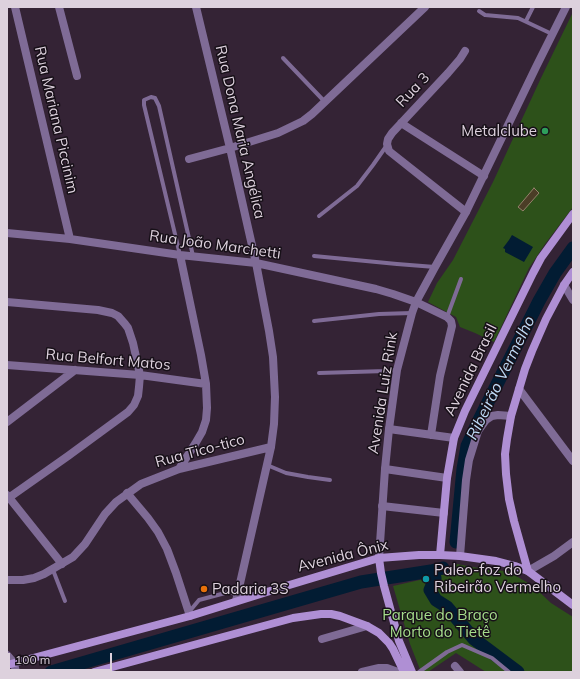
<!DOCTYPE html>
<html>
<head>
<meta charset="utf-8">
<style>
  body { margin:0 }
  #map { position:relative; width:580px; height:679px; overflow:hidden; background:#342335; font-family:Mulish,sans-serif }
  canvas { display:block }
  .frame { position:absolute; inset:0; border:8px solid #ddd1dd; pointer-events:none }
  .scale { position:absolute; left:8px; top:653px; width:104px; height:18px; box-sizing:border-box; border:2px solid #ddd1dd; border-top:0; padding-left:5px; font-size:12px; line-height:14px; white-space:nowrap; color:#ddd1dd; -webkit-text-stroke:3px #171018; paint-order:stroke }
</style>
</head>
<body>
<div id="map">
<canvas width="580" height="679"></canvas>
<div class="frame"></div>
<div class="scale">100 m</div>
</div>
<script>
const context = document.querySelector('canvas').getContext('2d');
context.lineJoin = 'round';
function fill(path, color) { context.fillStyle = color; context.fill(path, 'evenodd'); }
const toPath = rows => new Path2D(rows.map(r => 'M' + r).join(''));
function trace(path, color, width, dash) { context.strokeStyle = color; context.lineWidth = width; context.lineCap = dash ? 'butt' : 'round'; context.setLineDash(dash || []); context.stroke(path); }
function drawText(font, color, halo, rows, align = 'center') {
  context.font = font + ' Mulish,sans-serif'; context.lineWidth = 3; context.setLineDash([]); context.textBaseline = 'middle'; context.strokeStyle = halo; context.fillStyle = color; for (const [text, x, y, turn = 0] of rows) {
    context.save(); context.translate(x, y); context.rotate((+turn || 0) * Math.PI / 180); context.textAlign = isNaN(turn) ? turn : align; if (halo) context.strokeText(text, 0, 0); context.fillText(text, 0, 0); context.restore();
  }
}
const green = toPath([
  [573,12,573,207,545,244,529,268,494,342,475,333,460,327,456,317,428,302,437,283,453,260,493,182,540,80],
  [457,564,489,570,508,571,533,586,551,603,573,617,573,672,486,672,456,653,428,672,421,672,410,644,393,586,446,574]
]);
const water = toPath([
  [512,235,533,247,524,262,505,252,505,249,503,248,509,240]
]);
const river = toPath([
  [456,542,463,469,467,446,478,422,539,301,555,273,573,248],
  [431,571,435,578,430,590,436,600,447,607,474,639,518,672],
  [51,672,361,582,431,571,443,568]
]);
const building = toPath([
  [534,188,539,193,523,211,518,207,534,188]
]);
const service = toPath([
  [479,11,485,15,518,18,552,34],
  [526,21,533,7],
  [283,58,325,102],
  [319,216,357,186,373,165,387,145],
  [180,255,144,105,144,100,151,97,155,98,159,106,193,256],
  [314,256,397,264,435,267],
  [447,317,461,279],
  [314,321,379,314,412,313],
  [319,373,386,371,397,370],
  [267,465,286,473,308,477,330,480],
  [53,570,65,601],
  [189,612,199,600,229,592,237,595],
  [419,672,447,652,462,645,492,658,509,672]
]);
const minor = toPath([
  [15,7,70,239],
  [59,7,77,76],
  [196,7,230,148,256,263,269,331,273,357,275,397,274,424,271,447,236,601],
  [465,51,460,59,448,73,392,133,388,139,387,144,389,151,394,155,466,212],
  [401,123,484,176],
  [189,159,230,148,278,133,303,121,312,114,425,7],
  [7,233,70,239,180,255,256,263,376,289,393,294,416,302,447,317,451,321,452,326,440,376,431,435],
  [564,285,573,300],
  [7,302,98,310,112,313,118,316,125,324,128,328,133,343,140,375,139,387,138,396,134,405,128,412,68,456,7,499],
  [7,365,140,375,206,384],
  [519,389,573,461],
  [7,422,75,370],
  [389,429,454,438],
  [179,469,195,444,202,432,206,420,207,408,206,384,201,355,180,255],
  [385,469,447,478],
  [127,493,148,518,158,532,167,549,176,573,190,616],
  [7,495,62,564],
  [382,506,444,513],
  [460,556,466,480,469,460,478,431,486,420,492,416,498,415,511,416],
  [7,580,23,580,34,578,44,574,73,557,85,544,105,514,116,502,141,484,179,469,271,447],
  [322,639,367,626],
  [7,655,14,663,16,672],
  [455,666,460,672],
  [362,672,379,668,387,668,398,672]
]);
const tertiary = toPath([
  [379,558,385,469,389,429,397,370,412,313,416,302,435,267,466,212,536,67,566,7],
  [528,571,554,556,573,542]
]);
const secondary = toPath([
  [440,555,447,478,454,438,465,411,533,273,541,258,573,214],
  [379,558,381,573,384,586,399,641,412,672],
  [528,571,514,521,509,499,506,474,505,454,507,439,511,416,525,369,532,351,546,319,564,285,573,272],
  [7,665,190,616,286,586,379,558,419,555,440,555,460,556,496,561,515,566,528,571,573,605],
  [94,672,293,618,321,614,331,614,340,616,367,626,379,633,389,643,393,649,404,672]
]);
const markers = [
  [545,131,4,"#2e9e5b"],
  [426,579,4,"#0f9aa8"],
  [204,589,4,"#e8710a"]
];
const streetNames = [
  ["Rua 3",413,90,-47],
  ["Rua Mariana Piccinim",56,120,77],
  ["Rua Dona Maria Angélica",240,132,77],
  ["Rua João Marchetti",215,245,8],
  ["Rua Belfort Matos",108,360,5],
  ["Avenida Brasil",471,370,-64],
  ["Avenida Luiz Rink",383,393,-81],
  ["Rua Tico-tico",200,451,-15],
  ["Avenida Ônix",343,556,-14]
];
const poiNames = [
  ["Metalclube",537,131,"right"],
  ["Paleo-foz do",434,570],
  ["Ribeirão Vermelho",434,587],
  ["Padaria 3S",212,589]
];
const parkNames = [
  ["Parque do Braço",440,615],
  ["Morto do Tietê",440,632]
];
const waterNames = [
  ["Ribeirão Vermelho",501,378,-64]
];
fill(green, '#2d511a');
fill(water, '#021c33');
trace(river, '#021c33', 13);
fill(building, '#4b3d26');
trace(building, '#93826a', 1);
trace(service, '#7f6b96', 4);
trace(minor, '#7f6b96', 8);
trace(tertiary, '#7f6b96', 8);
trace(secondary, '#af8fd4', 8);
for (const [x, y, r, color] of markers) { const dot = new Path2D(); dot.arc(x, y, r, 0, 2 * Math.PI); context.fillStyle = color; context.fill(dot); trace(dot, '#171018', 1.5); }
drawText('15px', '#ddd1dd', '#171018', streetNames);
drawText('15px', '#ddd1dd', '#171018', poiNames, 'left');
drawText('15px', '#a6de8c', '#171018', parkNames);
drawText('italic 16px', '#bdd9f5', '#171018', waterNames);
</script>
</body>
</html>
